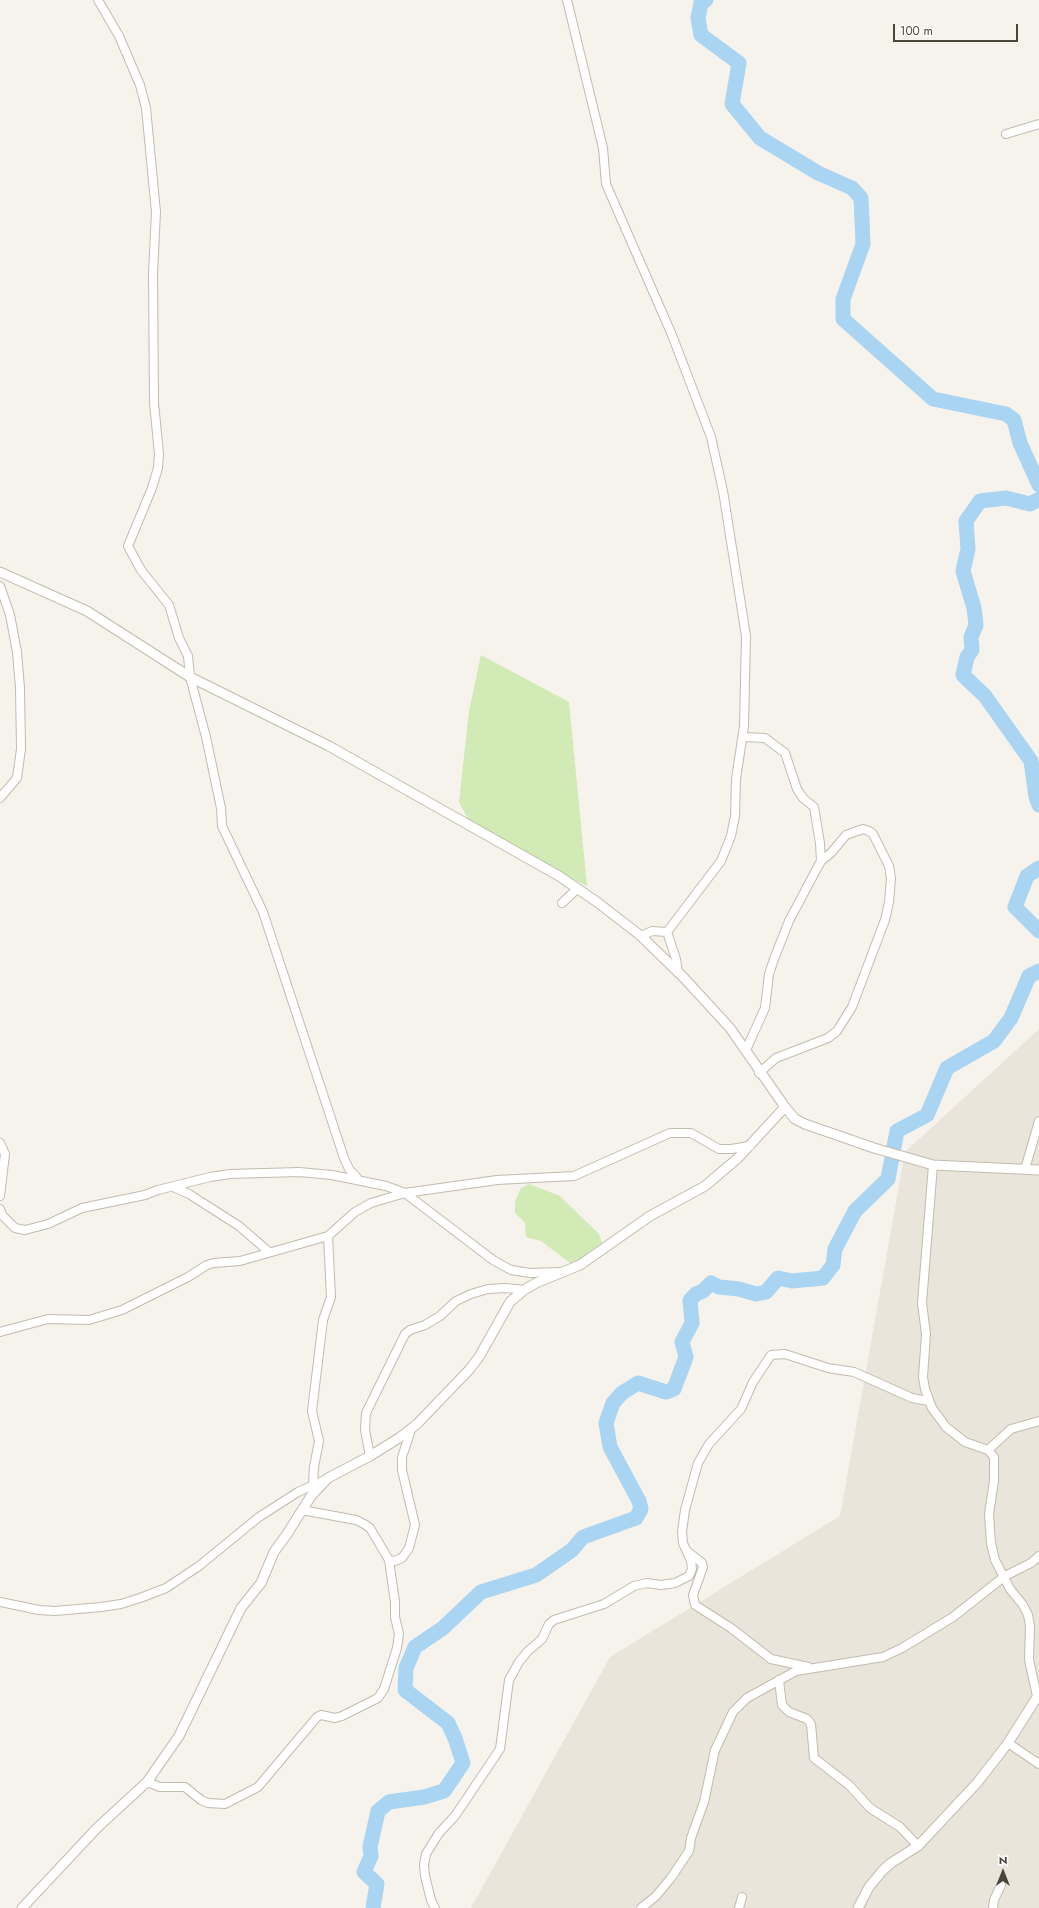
<!DOCTYPE html>
<html>
<head>
<meta charset="utf-8">
<style>
  body { margin:0 }
  #map { position:relative; width:1039px; height:1908px; overflow:hidden; background:#f6f3ec; font-family:Jost,sans-serif }
  canvas { display:block }
  .north { position:absolute; left:983px; top:1852px; width:40px; height:40px; -webkit-text-stroke:3px #fff; paint-order:stroke; rotate:0deg; font-size:11px; font-weight:700; line-height:16px; text-align:center; color:#4b4439 }
  .north::after { content:''; display:block; margin:auto; width:14px; height:18px; background:#4b4439; clip-path:polygon(50% 0,100% 100%,50% 72%,0 100%) }
  .scale { position:absolute; left:893px; top:24px; width:125px; height:18px; box-sizing:border-box; border:2px solid #4b4439; border-top:0; padding-left:5px; font-size:12px; line-height:14px; white-space:nowrap; color:#4b4439; -webkit-text-stroke:3px #fff; paint-order:stroke }
</style>
</head>
<body>
<div id="map">
<canvas width="1039" height="1908"></canvas>
<div class="north">N</div>
<div class="scale">100 m</div>
</div>
<script>
const context = document.querySelector('canvas').getContext('2d');
context.lineJoin = 'round';
function fill(path, color) { context.fillStyle = color; context.fill(path, 'evenodd'); }
const toPath = rows => new Path2D(rows.map(r => 'M' + r).join(''));
function trace(path, color, width, dash) { context.strokeStyle = color; context.lineWidth = width; context.lineCap = dash ? 'butt' : 'round'; context.setLineDash(dash || []); context.stroke(path); }
const residential = toPath([
  [1039,1029,1039,1908,471,1908,610,1657,840,1516,905,1152]
]);
const green = toPath([
  [481,655,569,702,587,886,560,873,469,821,459,802,469,711],
  [529,1184,560,1196,599,1234,602,1243,574,1266,541,1241,526,1237,525,1223,515,1213,515,1202,521,1188]
]);
const river = toPath([
  [706,0,701,3,698,18,701,35,739,63,732,104,760,138,818,173,852,188,861,198,863,244,843,299,843,319,933,399,1006,414,1014,420,1020,443,1039,485],
  [1039,499,1030,504,1006,498,980,501,966,521,968,549,963,571,974,608,976,625,971,637,972,650,967,657,963,675,985,696,1031,761,1036,797,1039,805],
  [1039,868,1027,876,1015,907,1039,931],
  [373,1908,377,1884,364,1872,371,1856,370,1847,378,1811,389,1802,424,1797,444,1791,463,1763,455,1738,448,1723,405,1690,406,1668,415,1647,443,1628,481,1592,536,1575,572,1550,583,1537,636,1518,641,1509,639,1501,610,1447,606,1423,613,1403,622,1393,638,1383,666,1392,674,1389,686,1357,682,1342,692,1323,690,1300,696,1294,703,1291,711,1283,719,1287,739,1289,756,1294,766,1292,778,1278,792,1281,823,1278,833,1265,835,1249,855,1211,888,1179,897,1131,927,1115,947,1068,994,1041,1011,1018,1029,976,1039,971]
]);
const minor = toPath([
  [98,0,119,36,140,85,146,108,156,212,153,273,154,403,159,454,158,468,152,488,128,546,141,570,169,605,179,638,188,656,190,677,206,737,221,808,222,826,263,912,344,1158,349,1169,358,1179],
  [567,0,603,148,606,184,672,335,711,437,723,491,746,636,744,726,736,779,735,816,731,836,721,861,667,932,652,931,641,936],
  [1006,134,1039,124],
  [0,586,10,615,17,652,20,688,21,749,17,778,0,798],
  [743,737,765,738,785,753,797,789,803,798,814,807,820,843,821,861],
  [562,903,577,889],
  [667,932,676,959,678,972],
  [746,1050,765,1008,769,974,774,959,789,921,815,872,821,861,831,853,846,835,863,829,869,831,873,834,889,866,891,878,889,902,885,920,852,1007,837,1031,828,1038,776,1058,759,1073],
  [0,1143,5,1154,0,1196],
  [933,1165,922,1303,926,1334,923,1377,925,1389,932,1408,946,1427,965,1442,988,1450,994,1457,994,1481,989,1514,991,1543,995,1560,1010,1589,1023,1605,1028,1615,1030,1626,1029,1660,1037,1696],
  [1025,1169,1039,1121],
  [173,1187,189,1194,239,1226,269,1252],
  [0,1209,2,1215,15,1228,25,1230,48,1224,82,1208,145,1195,158,1190,210,1177,230,1174,299,1172,332,1175,386,1186,405,1193,497,1180,574,1176,670,1133,691,1133,719,1149,731,1149,750,1146],
  [0,1332,48,1319,89,1320,122,1310,188,1277,207,1265,214,1263,240,1261,328,1236,355,1212,371,1203,405,1193,493,1260,511,1270,530,1273,560,1272],
  [988,1450,1011,1429,1039,1421],
  [370,1456,365,1430,366,1413,405,1334,410,1330,425,1325,440,1316,456,1301,471,1294,488,1289,506,1288,524,1290],
  [313,1484,314,1467,319,1441,312,1411,323,1320,331,1297,328,1236],
  [302,1510,356,1520,364,1524,370,1528,389,1560,395,1561,402,1558,409,1548,415,1525,402,1470,402,1457,411,1430],
  [688,1552,702,1563,703,1567,693,1595,695,1605,731,1628,771,1659,808,1667],
  [0,1602,39,1610,55,1611,101,1607,121,1604,140,1598,166,1588,199,1566,259,1517,298,1492,327,1479],
  [779,1680,782,1705,789,1712,807,1719,811,1724,814,1758,849,1785,870,1808,900,1827,918,1846],
  [1008,1743,1039,1764],
  [147,1782,160,1787,185,1787,201,1800,208,1803,225,1804,258,1787,317,1717,321,1715,335,1718,342,1716,378,1698,384,1689,397,1648,399,1634,395,1617,395,1602,389,1560],
  [435,1908,431,1900,425,1876,424,1865,426,1854,439,1833,455,1816,500,1749,509,1680,519,1662,527,1652,542,1639,549,1624,554,1620,604,1604,634,1586,647,1583,661,1585,675,1583,689,1576,692,1569,691,1561,683,1543,682,1532,685,1510,698,1463,709,1444,741,1409,753,1382,771,1355,785,1354,828,1368,854,1372,912,1398,928,1401],
  [641,1908,656,1896,671,1878,689,1851,691,1838,704,1802,715,1750,733,1712,747,1698,796,1671,883,1657,902,1648,953,1617,1005,1576,1031,1563,1039,1556],
  [739,1908,742,1897],
  [993,1908,994,1900,1001,1885]
]);
const tertiary = toPath([
  [0,572,87,611,190,677,329,746,559,876,597,902,641,936,685,979,730,1028,785,1107,795,1119,805,1124,874,1148,933,1165,1039,1170],
  [22,1908,98,1827,147,1782,179,1736,241,1608,261,1583,274,1552,287,1534,311,1496,328,1478,370,1456,399,1438,417,1424,469,1370,479,1357,510,1302,524,1290,536,1283,580,1265,650,1216,705,1186,738,1158,785,1107],
  [858,1908,869,1887,883,1870,891,1863,918,1846,977,1783,1008,1743,1039,1694]
]);
fill(residential, '#eae5da');
fill(green, '#d2eab5');
trace(river, '#a9d4f2', 15);
trace(minor, '#c2bbae', 10);
trace(tertiary, '#c2bbae', 11);
trace(minor, '#fff', 8);
trace(tertiary, '#fff', 9);
</script>
</body>
</html>
